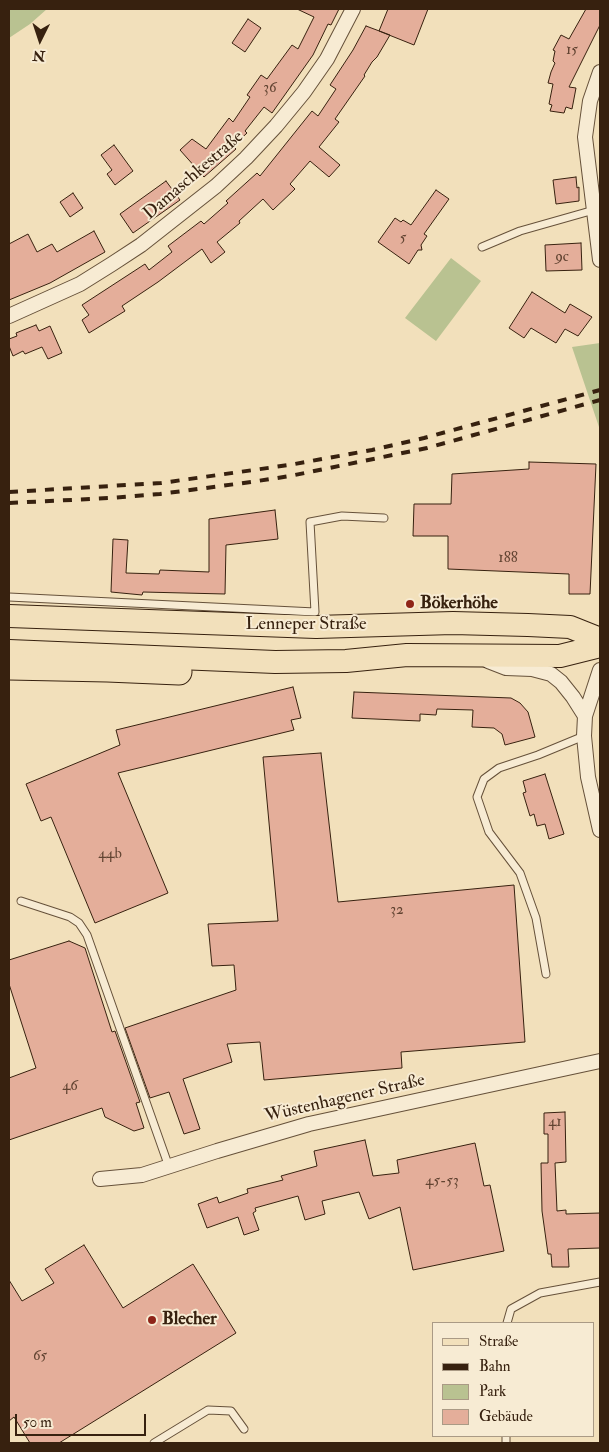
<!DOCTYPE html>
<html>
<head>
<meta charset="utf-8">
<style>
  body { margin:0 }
  #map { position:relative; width:609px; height:1452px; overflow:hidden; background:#f2e0bb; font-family:"IM FELL Double Pica",serif }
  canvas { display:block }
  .frame { position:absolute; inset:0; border:10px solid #37210f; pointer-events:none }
  .legend { position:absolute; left:432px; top:1322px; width:162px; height:115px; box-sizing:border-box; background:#f7ebd3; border:1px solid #aa9a85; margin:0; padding:6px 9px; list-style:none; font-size:15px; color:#37210f }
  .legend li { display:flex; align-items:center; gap:10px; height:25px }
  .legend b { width:25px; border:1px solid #aa9a85 }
  .north { position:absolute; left:15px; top:15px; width:50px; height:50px; -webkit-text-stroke:4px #f7ebd3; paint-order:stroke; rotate:184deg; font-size:14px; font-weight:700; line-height:20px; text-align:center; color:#37210f }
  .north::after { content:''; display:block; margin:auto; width:18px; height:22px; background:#37210f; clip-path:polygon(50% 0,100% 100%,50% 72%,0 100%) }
  .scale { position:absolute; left:15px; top:1414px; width:131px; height:22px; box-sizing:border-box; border:2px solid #37210f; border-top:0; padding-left:6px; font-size:15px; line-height:18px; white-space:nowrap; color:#37210f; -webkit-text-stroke:4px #f7ebd3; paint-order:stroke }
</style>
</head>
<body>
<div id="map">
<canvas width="609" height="1452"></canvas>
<div class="frame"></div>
<ul class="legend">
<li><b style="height:6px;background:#f2e0bb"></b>Straße</li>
<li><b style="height:6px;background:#37210f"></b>Bahn</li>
<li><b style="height:14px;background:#b9c291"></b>Park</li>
<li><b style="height:14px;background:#e4ae9a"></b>Gebäude</li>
</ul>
<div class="north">N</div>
<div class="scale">50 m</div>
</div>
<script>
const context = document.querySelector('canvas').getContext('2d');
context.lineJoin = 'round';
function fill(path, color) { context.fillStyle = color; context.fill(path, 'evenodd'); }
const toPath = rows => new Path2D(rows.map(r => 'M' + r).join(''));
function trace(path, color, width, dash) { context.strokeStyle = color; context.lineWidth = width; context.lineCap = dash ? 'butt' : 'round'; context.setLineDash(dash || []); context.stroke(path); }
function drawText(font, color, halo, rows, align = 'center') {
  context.font = font + ' "IM FELL Double Pica",serif'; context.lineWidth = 4; context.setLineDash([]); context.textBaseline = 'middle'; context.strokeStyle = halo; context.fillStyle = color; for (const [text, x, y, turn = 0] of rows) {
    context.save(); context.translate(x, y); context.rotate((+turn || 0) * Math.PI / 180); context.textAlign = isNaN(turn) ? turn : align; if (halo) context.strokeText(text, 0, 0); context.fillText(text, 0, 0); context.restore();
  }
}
const green = toPath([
  [9,9,47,9,30,24,9,38],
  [451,258,481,281,436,341,405,318],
  [600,343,600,430,572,347]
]);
const building = toPath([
  [297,9,339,9,331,25,328,24,313,55,272,113,264,107,245,131,247,133,233,146,236,149,204,177,180,150,192,139,206,149,229,118,233,122,250,97,247,95,261,75,267,79,292,45,298,49,314,17,297,9],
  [388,9,428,9,414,45,379,31,388,9],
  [586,9,600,9,600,25,569,87,576,88,572,109,566,107,564,113,550,111,552,105,549,104,553,84,548,83,551,72,555,63,553,61,555,51,553,50,561,35,569,39,586,9],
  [248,19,261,28,245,52,232,43,248,19],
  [366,26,390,35,377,57,372,62,364,75,365,76,335,119,339,122,319,147,340,165,329,177,310,161,290,184,295,189,273,210,263,199,239,221,240,223,217,242,225,252,211,263,202,249,158,282,122,306,125,311,89,333,82,320,89,315,82,305,145,264,149,270,172,252,168,246,201,221,204,224,228,203,226,201,257,173,260,176,312,111,318,116,336,89,330,85,353,50,366,26],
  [114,145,133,171,115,185,107,174,112,170,101,155,114,145],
  [576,177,577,188,579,187,579,201,556,204,553,180,576,177],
  [166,181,180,200,133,233,120,214,166,181],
  [436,190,449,199,424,234,427,236,421,245,422,250,418,250,409,264,378,242,395,218,401,222,403,220,411,225,436,190],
  [73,193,83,208,70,217,60,202,73,193],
  [94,231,105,252,50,283,9,300,9,244,28,234,37,252,52,244,57,252,94,231],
  [581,243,582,270,546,271,545,245,581,243],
  [532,292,565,313,570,304,592,317,578,336,565,329,556,343,531,328,524,338,509,328,532,292],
  [36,325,39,331,50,326,62,353,48,359,42,347,25,354,23,351,13,356,9,346,9,339,17,336,16,333,36,325],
  [529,462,596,464,590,594,569,594,569,574,448,569,448,536,413,536,414,504,451,504,452,474,529,469,529,462],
  [275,510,278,539,226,545,225,594,143,592,142,595,111,592,113,539,128,540,126,573,159,574,160,570,209,572,209,519,275,510],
  [293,687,301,718,291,720,294,730,118,773,168,893,95,923,51,817,41,821,26,784,120,745,116,730,293,687],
  [354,692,511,698,520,703,528,712,535,737,505,745,502,734,494,728,472,727,473,710,437,709,436,715,420,714,420,721,352,718,354,692],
  [321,753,338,902,514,885,525,1042,401,1052,402,1068,264,1080,260,1042,227,1044,232,1062,183,1079,200,1129,184,1134,169,1092,150,1098,125,1028,236,990,234,965,212,966,208,924,278,921,263,757,321,753],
  [545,774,564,834,549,839,545,824,537,826,534,814,530,816,523,793,526,792,523,781,545,774],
  [69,941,85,948,112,1032,115,1031,140,1102,136,1103,144,1128,134,1131,105,1117,102,1108,9,1140,9,1078,36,1068,9,984,9,960,69,941],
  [565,1112,566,1162,555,1163,557,1211,566,1210,566,1214,600,1213,600,1248,568,1249,569,1267,552,1267,551,1254,548,1254,542,1211,541,1163,548,1163,548,1134,544,1134,544,1113,565,1112],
  [365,1140,373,1176,399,1173,397,1160,475,1143,484,1186,490,1185,504,1251,413,1270,400,1207,369,1219,359,1192,322,1201,325,1214,305,1220,298,1196,255,1208,256,1211,253,1213,259,1230,244,1235,238,1217,207,1228,198,1204,217,1197,219,1203,248,1193,247,1189,283,1180,281,1176,317,1166,314,1151,365,1140],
  [84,1245,123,1308,193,1264,236,1333,59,1443,30,1443,14,1417,9,1421,9,1280,22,1301,54,1283,45,1269,84,1245]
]);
const lane = toPath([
  [482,247,520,231,594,210],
  [9,597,315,612,310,522,342,516,384,518],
  [21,901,70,917,79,923,87,935,169,1167],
  [546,974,536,918,520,873,489,832,477,797,484,779,499,768,538,755,584,736],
  [507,1323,511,1309,540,1293,600,1282],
  [154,1443,208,1410,231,1411,244,1429],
  [506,1443,506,1436]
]);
const street = toPath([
  [600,72,590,101,585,137,600,260],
  [9,316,80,284,112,264,141,245,216,186,246,158,276,126,304,92,327,59,353,9],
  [488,661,506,668,532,669,551,674,561,682,573,697,585,716],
  [600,670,585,716,584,736,588,777,600,830],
  [100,1179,142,1175,217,1151,309,1124,600,1061]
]);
const primary = toPath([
  [9,616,316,627,453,623,528,625,570,627,600,639],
  [9,651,275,662,346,661,407,655,560,656,600,646]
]);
const highway = toPath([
  [9,667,107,669,179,672]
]);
const rail = toPath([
  [9,492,161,483,289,465,372,450,424,438,600,390],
  [9,503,110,498,160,494,251,482,290,476,427,448,600,400]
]);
const markers = [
  [410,604,5,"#8f2418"],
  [152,1320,5,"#8f2418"]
];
const numberNames = [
  ["15",572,51],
  ["36",270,89],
  ["5",403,239],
  ["9c",562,258],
  ["188",508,559],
  ["44b",110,855],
  ["32",397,911],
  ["46",70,1087],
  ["41",555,1123],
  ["45-53",442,1182],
  ["65",40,1357]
];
const streetNames = [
  ["Damaschkestraße",194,176,-41],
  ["Lenneper Straße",306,625],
  ["Wüstenhagener Straße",345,1099,-13]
];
const poiNames = [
  ["Bökerhöhe",420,604],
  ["Blecher",162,1320]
];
fill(green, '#b9c291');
fill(building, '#e4ae9a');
trace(building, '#37210f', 1);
trace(lane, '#66513a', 9);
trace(street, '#66513a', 16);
trace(primary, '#37210f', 24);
trace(highway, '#37210f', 27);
trace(lane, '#f7ebd3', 7);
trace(street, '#f7ebd3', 14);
trace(primary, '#f2e0bb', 22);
trace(highway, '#f2e0bb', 25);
trace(rail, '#37210f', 4, [9, 9]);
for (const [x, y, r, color] of markers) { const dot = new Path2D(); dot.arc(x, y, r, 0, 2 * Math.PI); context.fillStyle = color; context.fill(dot); trace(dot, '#f7ebd3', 2); }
drawText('15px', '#624432', null, numberNames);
drawText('18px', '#37210f', '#f7ebd3', streetNames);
drawText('bold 18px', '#37210f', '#f7ebd3', poiNames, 'left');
</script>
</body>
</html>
